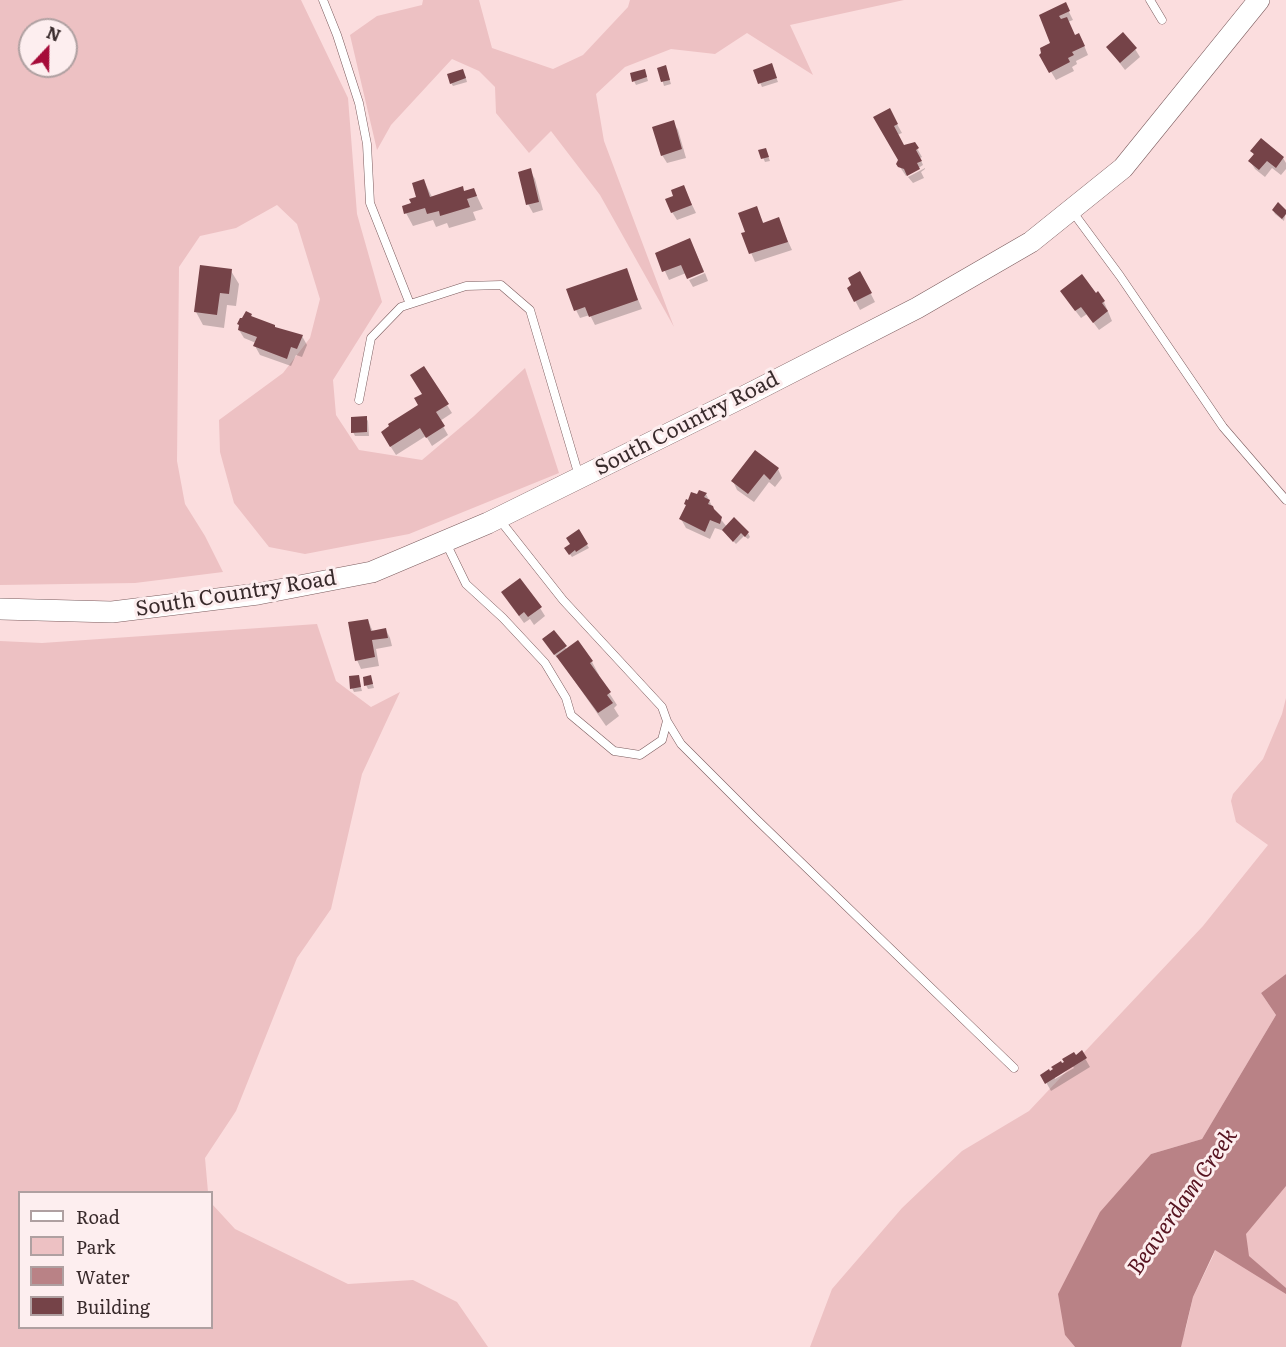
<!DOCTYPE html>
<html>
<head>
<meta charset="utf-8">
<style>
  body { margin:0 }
  #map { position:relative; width:1286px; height:1347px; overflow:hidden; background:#fbddde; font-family:Literata,serif }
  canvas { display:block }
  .legend { position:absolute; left:18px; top:1191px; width:195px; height:138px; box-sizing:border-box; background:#fdeeef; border:2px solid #afa0a1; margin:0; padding:8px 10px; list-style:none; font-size:18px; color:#392b2c }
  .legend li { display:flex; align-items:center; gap:12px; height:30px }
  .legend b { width:30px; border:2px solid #afa0a1 }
  .north { position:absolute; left:18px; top:18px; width:60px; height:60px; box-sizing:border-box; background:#fdeeef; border:2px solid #afa0a1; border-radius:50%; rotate:22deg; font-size:16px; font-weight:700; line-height:24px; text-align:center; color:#392b2c }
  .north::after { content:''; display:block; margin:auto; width:21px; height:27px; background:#a60b39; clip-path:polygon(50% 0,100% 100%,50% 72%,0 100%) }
</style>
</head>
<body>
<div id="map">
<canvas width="1286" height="1347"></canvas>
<ul class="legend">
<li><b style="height:8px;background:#fff"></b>Road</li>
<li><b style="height:16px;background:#edc1c3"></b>Park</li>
<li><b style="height:16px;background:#b98286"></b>Water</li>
<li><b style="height:16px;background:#754348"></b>Building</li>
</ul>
<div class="north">N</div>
</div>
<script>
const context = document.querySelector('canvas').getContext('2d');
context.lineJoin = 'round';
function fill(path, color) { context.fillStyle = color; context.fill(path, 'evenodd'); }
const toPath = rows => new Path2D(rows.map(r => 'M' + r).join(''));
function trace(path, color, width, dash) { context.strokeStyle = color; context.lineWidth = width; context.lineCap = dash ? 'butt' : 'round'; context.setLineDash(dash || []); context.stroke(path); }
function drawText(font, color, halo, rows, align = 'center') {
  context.font = font + ' Literata,serif'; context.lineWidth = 6; context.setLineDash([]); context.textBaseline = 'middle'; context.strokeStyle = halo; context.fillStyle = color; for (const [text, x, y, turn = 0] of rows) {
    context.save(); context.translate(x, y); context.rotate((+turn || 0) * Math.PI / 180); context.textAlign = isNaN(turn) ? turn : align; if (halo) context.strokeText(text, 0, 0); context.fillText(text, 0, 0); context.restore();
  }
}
const green = toPath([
  [0,0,301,0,348,98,357,214,382,302,333,380,336,415,359,450,422,460,474,416,525,368,559,473,409,534,305,554,269,547,234,503,220,452,219,420,283,373,310,338,320,299,297,224,277,205,236,228,200,236,179,267,177,461,185,504,205,536,223,572,135,583,0,585],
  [30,30,66,30,66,66,30,66],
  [423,0,479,0,492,48,553,69,583,55,628,7,630,0,904,0,790,25,813,75,747,33,715,54,671,49,625,67,596,94,604,141,674,327,600,195,551,131,529,153,496,113,495,87,479,71,452,59,391,125,377,150,350,35,377,16,422,5],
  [317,624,336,681,371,707,400,692,362,774,331,909,297,958,236,1111,205,1158,208,1192,20,1192,20,1328,212,1328,212,1204,235,1229,348,1284,413,1280,457,1302,488,1347,0,1347,0,641,42,643],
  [1286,698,1286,974,1261,993,1276,1015,1202,1139,1151,1154,1065,1335,1075,1347,810,1347,832,1289,902,1208,962,1151,1029,1111,1203,926,1268,845,1236,822,1231,801,1233,794,1263,759,1282,714],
  [1286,1151,1286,1347,1179,1347,1186,1328,1193,1297,1213,1256,1229,1211]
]);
const water = toPath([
  [1286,974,1286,1186,1246,1234,1249,1256,1286,1288,1286,1294,1215,1250,1193,1297,1181,1347,1075,1347,1065,1335,1058,1294,1100,1212,1151,1154,1202,1139,1276,1015,1261,993]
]);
const shadow = toPath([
  [1065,4,1073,20,1068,22,1075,36,1083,43,1088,55,1076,61,1077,64,1072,67,1074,71,1056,80,1041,55,1052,44,1041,16],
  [1108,48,1135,49,1140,57,1125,70],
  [659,69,667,71,671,84,664,86],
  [773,69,778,82,762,87,755,71],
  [646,74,648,81,636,85,634,81],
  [465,75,467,82,453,86,451,83],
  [889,110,902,133,897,135,903,147,914,143,922,157,920,158,923,165,906,176,898,164,900,160],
  [673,122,678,130,686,158,667,163,662,155],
  [760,151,767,153,770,161,765,162],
  [1252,151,1283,158,1286,163,1286,169,1281,175,1272,168,1265,177,1255,169,1250,161,1254,155],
  [925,168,925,169,921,172,924,178,913,183,908,177],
  [530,170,535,179,543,210,533,213,528,204],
  [424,181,432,197,474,190,483,209,473,212,476,220,449,228,447,223,436,227,433,220,413,226,406,213,418,198],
  [683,186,696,213,677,220,672,212],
  [756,208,764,224,778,219,792,250,755,262,743,234,747,233],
  [1273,210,1286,212,1284,221,1275,214],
  [690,240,704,271,688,277,686,273,669,280,657,254],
  [626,270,642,309,595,325,590,315,580,318,576,310],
  [231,271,239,284,236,306,227,305,224,328,203,325,196,312],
  [705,273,708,281,693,287,689,280],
  [860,273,875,302,860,310,849,289,853,286],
  [1096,295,1104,302,1112,321,1099,330,1087,314,1081,318,1067,300],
  [251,315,253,318,276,329,302,336,307,345,302,357,296,355,291,366,260,355,255,346,256,343,244,338,239,330],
  [447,405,452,413,440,421,448,435,432,446,426,436,396,455,387,441],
  [366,418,368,421,369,436,355,436,353,432],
  [778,469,782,478,775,487,769,482,754,502,737,490,733,481],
  [706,494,715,512,727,527,748,533,750,537,748,539,744,536,736,544,724,531,715,528,710,539,686,528,681,519,687,507,685,504],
  [578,531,589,548,572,557,566,549,572,545],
  [508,601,540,608,545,616,534,625,530,619,524,623],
  [368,620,373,632,386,630,390,638,392,646,376,649,379,666,361,669,357,660],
  [577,642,592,662,599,675,598,676,617,705,614,708,619,716,606,726,558,657,557,658,546,643,565,647,567,650],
  [358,677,362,691,354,692,352,688],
  [372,681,374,688,368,689,366,685],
  [1082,1053,1090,1067,1051,1091,1042,1075,1050,1073],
  [1072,1065,1074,1068,1055,1079,1055,1076]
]);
const building = toPath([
  [1066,2,1070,11,1059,16,1061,19,1067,17,1075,35,1079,33,1085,46,1072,52,1074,55,1068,58,1070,62,1049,73,1039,55,1041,53,1040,48,1050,43,1039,15],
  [1123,32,1137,48,1120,63,1106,47],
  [772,63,777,78,758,84,753,70],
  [666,65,670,80,661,82,657,68],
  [463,69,466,78,450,84,447,74],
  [645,69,647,77,632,82,630,73],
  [890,108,898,124,894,126,904,145,915,142,919,148,916,150,922,161,917,163,920,169,907,176,904,169,898,167,896,164,898,160,873,117],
  [674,120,682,149,661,156,652,127],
  [1261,138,1284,157,1276,168,1267,161,1259,170,1248,161,1254,154,1250,151],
  [766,148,769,157,761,159,758,150],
  [531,168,539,202,526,205,518,172],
  [424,179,430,197,463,186,464,191,474,188,477,196,467,199,470,207,440,216,439,211,427,214,425,208,404,214,402,206,411,203,409,199,416,197,412,183],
  [684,185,692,205,671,213,665,199,673,196,671,190],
  [1278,202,1286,210,1286,214,1282,219,1272,210],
  [757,206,763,223,779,217,788,242,749,254,741,233,745,232,738,213],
  [690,238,704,272,687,279,681,265,662,272,655,253],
  [200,265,232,269,229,294,220,293,217,315,194,312],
  [627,268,638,300,589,317,585,307,574,311,566,289],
  [860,271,872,293,854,302,847,288,851,285,848,278],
  [1082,274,1096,293,1098,291,1105,301,1102,303,1108,311,1093,323,1081,307,1075,311,1060,291],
  [246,311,252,314,251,316,275,325,275,327,303,335,297,349,291,347,287,359,253,346,257,337,238,330,239,325,237,324,240,318,242,318],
  [424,366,449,404,436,412,445,426,426,438,420,428,390,447,381,432,389,426,388,424,418,405,414,398,422,394,410,375],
  [367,416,367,432,351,433,351,417],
  [755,450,779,468,770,480,764,474,748,494,731,481],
  [699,490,707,493,704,497,710,500,708,504,713,506,714,509,722,517,720,524,710,520,705,532,679,519,686,505,684,504,686,499,688,500,691,492,697,494],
  [734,517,749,532,745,537,741,533,733,542,722,530],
  [579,529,588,544,576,552,575,550,569,555,564,548,570,544,566,538],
  [520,578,542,607,528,617,524,612,519,616,501,592],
  [368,619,371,631,386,628,388,638,372,640,375,657,355,661,348,622],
  [554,630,567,646,554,655,542,639],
  [578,640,593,661,590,663,611,692,607,695,613,703,598,713,556,656],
  [359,675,361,687,350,689,349,676],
  [371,675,373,684,364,686,363,677],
  [1082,1050,1087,1058,1045,1084,1040,1075,1049,1069,1050,1071,1053,1069,1051,1067,1061,1061,1062,1063,1064,1062,1062,1059,1074,1052,1076,1055]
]);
const lane = toPath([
  [323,0,337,35,359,103,367,144,370,203,410,304],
  [1150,0,1162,20],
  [1072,211,1120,276,1223,427,1286,500],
  [359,400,371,338,401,307,466,286,501,285,530,310,579,476],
  [446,543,466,584,503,618,545,663,566,698,571,715,614,751,640,755,662,740,667,721,662,707,563,600,499,519],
  [667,721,681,744,754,817,1014,1068]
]);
const secondary = toPath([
  [0,609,112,612,258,594,372,572,488,523,747,395,917,308,1031,242,1123,168,1259,0]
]);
const streetNames = [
  ["South Country Road",687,424,-27],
  ["South Country Road",236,594,-9]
];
const waterNames = [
  ["Beaverdam Creek",1183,1202,-55]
];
fill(green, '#edc1c3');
fill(water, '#b98286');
fill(shadow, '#0003');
fill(building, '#754348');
trace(lane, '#7b5c5e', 9);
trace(secondary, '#7b5c5e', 22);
trace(lane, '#fff', 8);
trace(secondary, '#fff', 21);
drawText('21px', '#392b2c', '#fdeeef', streetNames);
drawText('italic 22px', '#56121f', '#fdeeef', waterNames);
</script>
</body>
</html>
